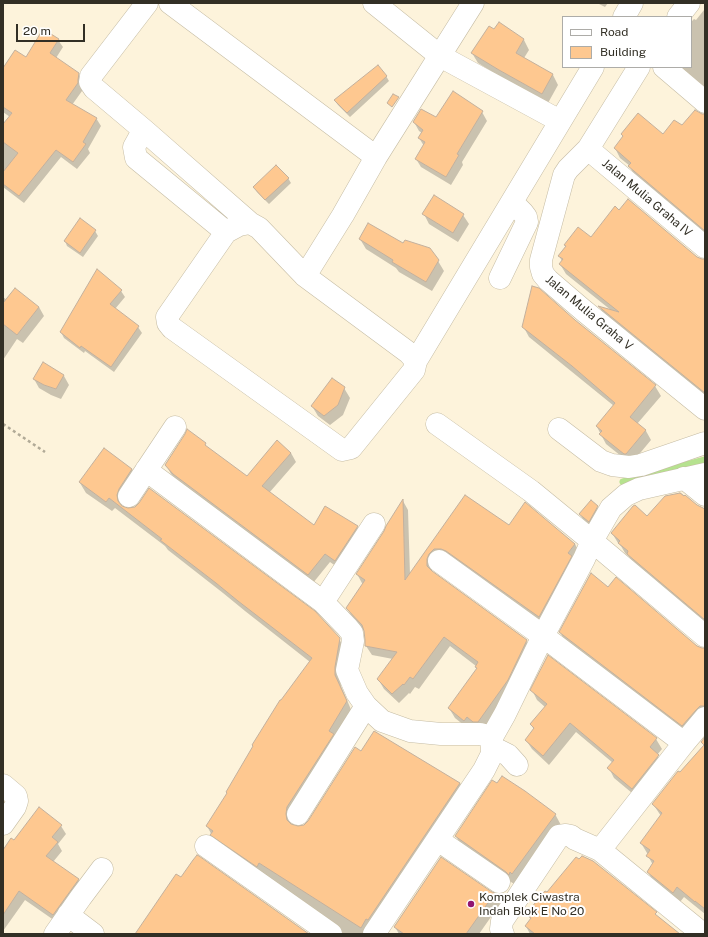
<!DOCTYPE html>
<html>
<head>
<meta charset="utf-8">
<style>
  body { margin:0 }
  #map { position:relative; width:708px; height:937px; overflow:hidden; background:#fdf3db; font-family:"Public Sans",sans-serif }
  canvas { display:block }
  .frame { position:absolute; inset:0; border:4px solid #322f25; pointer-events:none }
  .legend { position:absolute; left:562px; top:16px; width:130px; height:52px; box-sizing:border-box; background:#fff; border:1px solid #adaca8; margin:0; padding:5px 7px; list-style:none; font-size:12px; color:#322f25 }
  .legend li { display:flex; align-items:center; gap:8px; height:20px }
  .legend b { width:20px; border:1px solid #adaca8 }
  .scale { position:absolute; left:16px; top:24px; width:69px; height:18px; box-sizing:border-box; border:2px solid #322f25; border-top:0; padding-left:5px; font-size:12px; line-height:14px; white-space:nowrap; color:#322f25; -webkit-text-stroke:3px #fff; paint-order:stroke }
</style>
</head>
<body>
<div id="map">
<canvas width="708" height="937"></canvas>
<div class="frame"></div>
<ul class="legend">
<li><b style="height:5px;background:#fff"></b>Road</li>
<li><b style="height:11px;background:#fec890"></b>Building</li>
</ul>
<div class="scale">20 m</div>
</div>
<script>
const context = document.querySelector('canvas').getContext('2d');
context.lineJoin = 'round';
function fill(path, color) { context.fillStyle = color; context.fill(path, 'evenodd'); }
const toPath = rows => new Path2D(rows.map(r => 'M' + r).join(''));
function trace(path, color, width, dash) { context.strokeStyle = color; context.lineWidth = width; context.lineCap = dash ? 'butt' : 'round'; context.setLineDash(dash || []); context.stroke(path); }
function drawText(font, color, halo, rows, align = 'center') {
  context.font = font + ' "Public Sans",sans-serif'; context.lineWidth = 4; context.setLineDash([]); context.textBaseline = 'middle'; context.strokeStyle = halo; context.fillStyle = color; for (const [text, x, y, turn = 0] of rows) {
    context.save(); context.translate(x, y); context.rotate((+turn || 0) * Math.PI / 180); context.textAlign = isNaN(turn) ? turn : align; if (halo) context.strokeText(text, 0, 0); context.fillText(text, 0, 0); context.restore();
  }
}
const shadow = toPath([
  [597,3,608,3,605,7],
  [704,10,705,11,705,90,678,67,691,67,691,22,694,19,696,20],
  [499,23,524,40,529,50,524,58,553,75,558,85,548,103,505,80,478,63,472,53,494,30],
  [58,40,63,47,56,58,78,74,83,81,82,91,72,105,96,118,101,126,88,149,90,153,77,169,61,157,24,203,3,187,3,126,10,117,3,112,3,70,26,59],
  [386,76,389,81,350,117,338,105,335,101],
  [482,112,487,121,462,162,463,165,451,185,421,167,416,159,424,146,419,138,422,133,419,131,414,122],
  [703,115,705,115,705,235,635,176,630,167,630,166,620,158,615,148,663,136],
  [288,178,291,183,269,204,257,192,254,187],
  [424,214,463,215,469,224,458,242,429,224],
  [80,220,95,231,98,236,83,257,67,246,65,241],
  [360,239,403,245,438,261,444,271,432,291,399,272,396,268,366,249],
  [591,239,696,257,705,260,705,397,604,316,600,307,612,311,566,274,560,264,562,261,559,256,566,247,565,245],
  [97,270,121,291,125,297,115,309,138,327,142,333,114,372,85,351,84,353,64,338,61,332],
  [3,297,7,300,39,307,44,316,23,343,17,339,3,360],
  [574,320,655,386,661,396,637,424,646,431,651,440,631,464,606,444,597,427,614,406,529,337,523,326],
  [64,376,69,385,61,399,51,395,39,388,34,379],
  [344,388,350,398,343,415,330,425,318,416,312,406],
  [205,444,207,448,247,477,291,453,296,462,269,493,314,526,357,526,362,535,340,569,330,562,313,583,179,483,171,474,166,465],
  [132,469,137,479,124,500,122,507,339,639,345,649,340,678,341,686,352,712,293,818,291,825,298,827,305,826,362,753,460,783,466,794,369,934,344,934,217,845,207,826,310,662,245,611,223,593,168,550,165,546,115,508,112,511,86,493,80,483],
  [681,493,697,506,703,508,705,508,705,624,634,564,629,557,625,553,621,546,618,543,612,533,648,517,665,497],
  [466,496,509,526,575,544,580,554,544,627,434,564,432,570,432,573,526,641,532,651,483,731,470,730,455,718,449,708,478,670,476,666,450,646,419,689,415,687,410,694,409,693,399,703,384,689,378,679,393,659,372,655,366,646,365,632,353,618,347,608,363,585,357,574,403,501,408,510,410,575],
  [597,507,600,511,591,526,583,519,580,514],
  [608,588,696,646,705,649,705,717,688,735,566,643,560,632],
  [532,690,656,739,662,749,657,755,664,765,638,798,614,778,609,768,613,763,576,732,549,765,532,749,526,740,534,730,531,724,545,707,537,700],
  [705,739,705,914,684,897,680,902,654,882,648,872,653,865,648,856,649,854,647,853,641,843,661,816,653,804,705,746],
  [555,814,562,827,514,884,463,849,456,836],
  [61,826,66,834,58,844,62,851,53,862,78,879,83,888,58,923,25,900,3,931,3,852,14,842],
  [491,893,494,894,500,904,479,934,399,934,395,927],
  [527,914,678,934,530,934,526,926,531,920]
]);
const stream = toPath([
  [623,482,705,460]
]);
const building = toPath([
  [499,22,524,39,516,53,553,74,542,94,499,70,471,53,489,26,494,29,499,22],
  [43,29,59,39,50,53,79,73,78,80,78,83,66,100,97,118,83,142,86,144,73,162,56,150,19,196,3,184,3,172,18,153,3,142,3,124,12,113,3,107,3,68,15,50,26,57,43,29],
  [378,65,387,76,347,113,334,100,378,65],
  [453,91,483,111,457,154,459,155,446,177,415,159,425,142,418,138,423,130,413,122,421,109,436,117,453,91],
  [393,94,399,97,392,107,387,103,393,94],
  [695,110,702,114,705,114,705,231,628,166,631,163,614,148,623,136,621,134,638,113,663,134,674,120,682,125,695,110],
  [276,165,289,178,265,200,253,187,276,165],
  [434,195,464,214,453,233,422,214,434,195],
  [628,199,697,257,702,259,705,259,705,393,598,306,619,312,559,264,563,259,558,256,566,246,564,245,578,227,591,237,615,206,619,210,628,199],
  [80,218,96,230,80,253,64,241,80,218],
  [368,223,403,243,405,240,430,248,439,260,426,282,392,262,393,260,359,239,368,223],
  [97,269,122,290,110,304,139,326,111,367,81,346,80,348,60,332,97,269],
  [532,286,539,288,575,320,656,385,630,417,646,430,626,454,624,454,599,434,602,431,596,426,615,403,572,366,522,327,532,286],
  [15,288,39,307,17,335,3,324,3,303,15,288],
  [43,362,64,375,56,389,44,385,33,379,43,362],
  [332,378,345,387,338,405,324,416,311,406,332,378],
  [187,429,206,443,205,445,247,476,277,440,291,453,262,486,314,525,325,506,358,526,335,561,325,554,308,575,173,474,165,465,185,434,187,429],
  [104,448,132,469,119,489,117,495,118,501,122,506,128,508,135,507,139,503,149,488,315,611,340,638,335,667,335,675,347,701,329,731,334,734,287,807,286,814,287,820,291,824,298,826,304,825,308,821,355,747,361,751,374,731,460,783,368,920,366,919,361,928,259,863,257,867,210,835,213,831,206,826,227,793,226,792,253,746,252,745,280,700,281,700,312,658,238,601,216,583,160,540,162,539,109,498,106,502,79,482,104,448],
  [680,493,684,496,685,495,697,505,705,509,705,620,627,554,628,551,618,543,620,541,611,533,633,506,635,505,647,516,665,496,680,493],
  [465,495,509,525,525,502,575,544,568,553,572,556,539,617,446,551,441,549,434,549,429,554,427,559,427,566,432,571,527,640,508,680,478,722,473,722,467,717,464,721,448,708,477,668,475,667,478,662,444,637,413,679,410,677,404,685,403,684,392,694,377,679,397,652,365,646,365,640,364,631,362,625,346,608,365,580,356,574,384,531,386,526,403,499,405,580,465,495],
  [591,500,598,506,589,522,579,514,591,500],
  [591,573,608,587,616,577,697,646,702,648,705,648,705,706,700,706,696,710,682,726,559,632,591,573],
  [548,655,657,738,650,747,659,755,632,789,607,768,614,760,570,723,543,756,525,740,534,728,530,724,547,704,530,690,548,655],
  [705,737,705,909,695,901,695,902,677,887,673,893,647,872,654,861,646,856,650,850,640,843,662,813,652,804,678,771,680,772,704,745,701,742,705,737],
  [502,776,525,791,556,814,512,874,510,872,509,875,506,872,455,836,492,780,497,783,502,776],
  [39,807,62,825,52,837,58,842,46,856,79,879,53,915,19,891,3,915,3,850,11,838,14,840,39,807],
  [197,855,199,856,309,934,135,934,176,874,181,877,193,860,197,855],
  [582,856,593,861,657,912,655,914,680,934,535,934,525,926,531,918,526,914,545,891,547,892,576,857,579,859,582,856],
  [441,857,492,892,495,893,466,934,404,934,394,927,441,857]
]);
const path = toPath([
  [3,424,45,452]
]);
const minor = toPath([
  [147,3,91,76,90,82,94,88,145,131,250,223],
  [170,3,376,157,473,3],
  [374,3,440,56,560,121],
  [624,17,632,3],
  [678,17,689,3],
  [639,67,588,149,568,169,564,175,541,260,541,267,543,274,548,280,583,310,705,409],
  [664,67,705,102],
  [145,131,139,138,134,147,136,158,226,232],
  [588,149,705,247],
  [250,223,259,228,305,276,409,353,416,361,414,370,351,448,342,450,172,328,168,323,167,317,226,232,239,225,250,223],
  [305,276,343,215,376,157],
  [500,278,527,222,526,217,523,213,512,202],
  [416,361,593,67],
  [437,424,531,491,592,541,705,636],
  [559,429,601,461,612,465,629,467,641,465,705,443],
  [146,470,323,602,347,627,352,633,353,641,347,670,357,693,366,706,382,721,410,731,441,734,480,734,492,737,505,714,543,636,584,559,592,541,611,508,626,495,639,489,705,474],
  [684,478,705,495],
  [129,496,175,427],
  [439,561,543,636,684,743],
  [323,602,374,524],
  [492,747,508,755,517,765],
  [3,785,16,796,17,801,15,807,3,824],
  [298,814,366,706],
  [438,840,499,882],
  [206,846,331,934],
  [68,915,93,934],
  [55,934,81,897,102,869],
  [374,934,484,770,492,754,492,737],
  [503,934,501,929,502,921,559,836,566,835,571,836,575,839,600,850],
  [703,934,600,850,684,743,705,718]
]);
const markers = [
  [471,904,4,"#921571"]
];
const streetNames = [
  ["Jalan Mulia Graha IV",647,198,40],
  ["Jalan Mulia Graha V",589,313,40]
];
const poiNames = [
  ["Komplek Ciwastra",479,897],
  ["Indah Blok E No 20",479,911]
];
fill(shadow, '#0003');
trace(stream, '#b6e28f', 7);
fill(building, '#fec890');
trace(building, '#c3b09d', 1);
trace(minor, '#c5bca4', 23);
trace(path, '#b1aa97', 2.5, [3, 3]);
trace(minor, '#fff', 22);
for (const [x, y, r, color] of markers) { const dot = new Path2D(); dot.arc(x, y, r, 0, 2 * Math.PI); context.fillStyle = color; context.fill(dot); trace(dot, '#fff', 1.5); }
drawText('12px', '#322f25', '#fff', streetNames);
drawText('12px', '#322f25', '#fff', poiNames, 'left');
</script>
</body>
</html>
